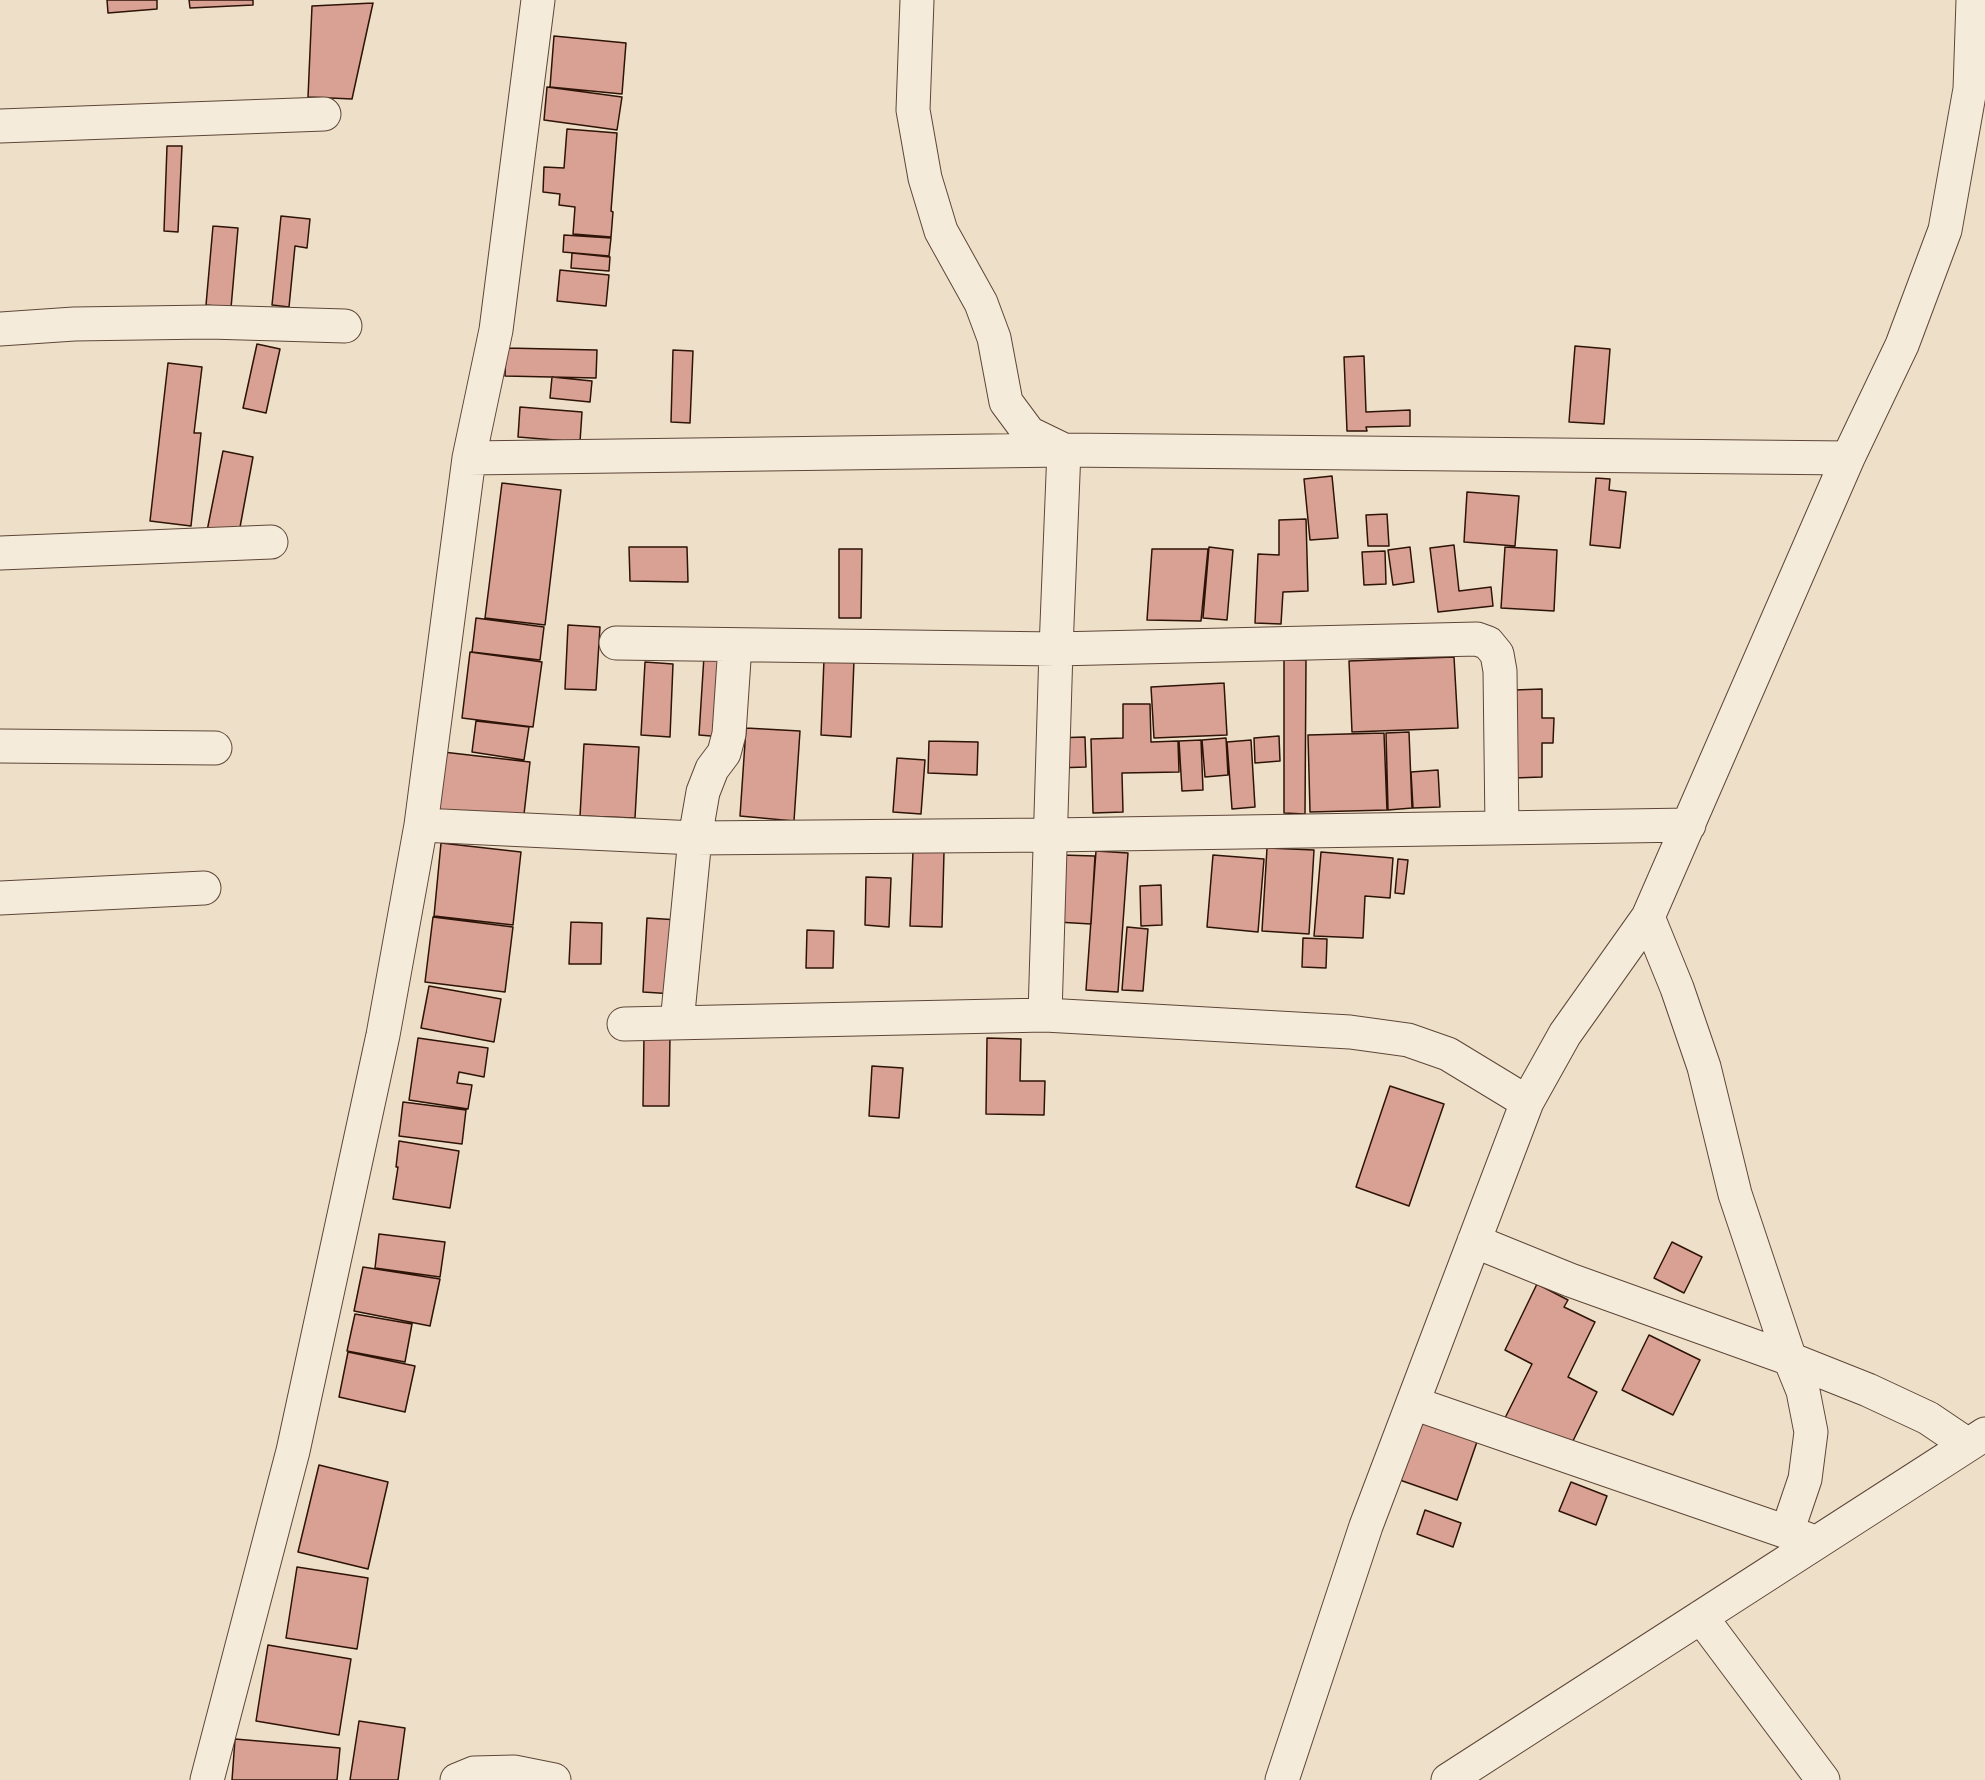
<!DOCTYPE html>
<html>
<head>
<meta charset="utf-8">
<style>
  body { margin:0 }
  canvas { display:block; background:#eee0c8 }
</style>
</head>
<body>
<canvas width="1985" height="1780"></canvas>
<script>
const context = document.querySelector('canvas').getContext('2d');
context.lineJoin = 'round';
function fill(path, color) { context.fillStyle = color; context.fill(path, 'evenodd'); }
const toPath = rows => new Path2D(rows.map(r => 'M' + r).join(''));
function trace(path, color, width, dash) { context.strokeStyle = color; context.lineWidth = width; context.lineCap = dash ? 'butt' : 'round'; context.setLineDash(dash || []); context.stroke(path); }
const building = toPath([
  [107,0,157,0,157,9,108,13,107,0],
  [189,0,253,0,253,5,190,8,189,0],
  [373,3,352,99,308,97,312,6,373,3],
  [554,36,626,43,622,94,550,87,554,36],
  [547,87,622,97,617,130,544,120,547,87],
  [567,129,617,133,611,211,613,212,611,237,573,234,575,207,559,205,560,194,543,192,544,167,564,168,567,129],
  [167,146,182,146,178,232,164,231,167,146],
  [281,216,310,219,307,248,295,246,289,307,272,305,281,216],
  [213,226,238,228,231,308,206,305,213,226],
  [564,235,611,238,609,256,563,252,564,235],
  [572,253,610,257,609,271,571,268,572,253],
  [560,270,609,275,606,306,557,301,560,270],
  [257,344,280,349,266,413,243,408,257,344],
  [1575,346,1610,349,1604,424,1569,422,1575,346],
  [506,348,597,350,596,378,505,376,506,348],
  [673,350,693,351,690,423,671,422,673,350],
  [1364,356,1366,412,1410,410,1410,426,1366,427,1367,431,1347,431,1344,357,1364,356],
  [168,363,202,367,194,433,201,433,191,526,150,521,168,363],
  [552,377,592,381,590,402,550,398,552,377],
  [520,407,582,412,580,442,518,437,520,407],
  [223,451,253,457,238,538,207,531,223,451],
  [1332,476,1338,538,1310,540,1304,479,1332,476],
  [1596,478,1610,479,1609,490,1626,492,1620,548,1590,545,1596,478],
  [502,483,561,490,545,625,485,618,502,483],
  [1467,492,1519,496,1515,546,1464,542,1467,492],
  [1387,514,1389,546,1368,546,1366,515,1387,514],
  [1306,519,1308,591,1283,592,1281,624,1255,623,1258,554,1279,555,1279,520,1306,519],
  [1454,545,1459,591,1491,587,1493,606,1438,612,1430,548,1454,545],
  [629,547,687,547,688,582,630,581,629,547],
  [1209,547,1233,550,1227,620,1203,618,1209,547],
  [1410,547,1414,582,1393,585,1388,550,1410,547],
  [1505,547,1557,550,1554,611,1501,608,1505,547],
  [839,549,862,549,861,618,839,618,839,549],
  [1152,549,1208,549,1201,621,1147,620,1152,549],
  [1385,551,1386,584,1364,585,1362,552,1385,551],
  [476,618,544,627,540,660,472,652,476,618],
  [568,625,600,627,596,690,565,689,568,625],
  [470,652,542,662,533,727,462,718,470,652],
  [704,656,728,657,723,737,699,735,704,656],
  [1454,657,1458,728,1352,732,1349,661,1454,657],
  [824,659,854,660,851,737,821,735,824,659],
  [1284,660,1306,660,1305,814,1284,813,1284,660],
  [645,662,673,664,670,737,641,735,645,662],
  [1224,683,1227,735,1154,738,1151,687,1224,683],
  [1542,689,1542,718,1554,718,1553,743,1542,743,1542,777,1514,778,1514,690,1542,689],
  [1123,704,1150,704,1151,742,1178,741,1179,772,1122,773,1123,812,1093,813,1091,739,1123,738,1123,704],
  [476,721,529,727,524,760,472,752,476,721],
  [746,728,800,731,794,821,740,816,746,728],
  [1409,732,1412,808,1388,810,1386,733,1409,732],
  [1384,733,1387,810,1310,812,1308,735,1384,733],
  [1279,736,1280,761,1255,763,1254,738,1279,736],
  [1085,737,1086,767,1056,768,1054,738,1085,737],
  [1226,738,1228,775,1205,777,1202,740,1226,738],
  [1201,740,1203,790,1182,791,1179,741,1201,740],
  [1251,740,1255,807,1232,809,1227,742,1251,740],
  [929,741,978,742,977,775,928,773,929,741],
  [584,744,639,747,635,818,580,816,584,744],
  [443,752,530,762,523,823,436,812,443,752],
  [897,758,925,760,921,814,893,812,897,758],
  [1438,770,1440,807,1413,808,1411,772,1438,770],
  [441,843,521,852,513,925,434,916,441,843],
  [1267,848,1314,850,1309,934,1262,931,1267,848],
  [913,851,944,852,942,927,910,926,913,851],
  [1096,851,1128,853,1118,992,1086,990,1096,851],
  [1321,852,1393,858,1390,898,1365,896,1363,938,1314,936,1321,852],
  [1061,855,1095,856,1091,924,1057,922,1061,855],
  [1213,855,1264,859,1258,932,1207,927,1213,855],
  [1398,859,1408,860,1404,894,1395,893,1398,859],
  [866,877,891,878,889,927,865,925,866,877],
  [1161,885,1162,925,1141,926,1140,886,1161,885],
  [433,917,513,927,505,992,425,982,433,917],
  [647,918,679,920,674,994,643,992,647,918],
  [571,922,602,923,601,964,569,964,571,922],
  [1127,927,1148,929,1143,991,1122,990,1127,927],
  [807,930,834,931,833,968,806,968,807,930],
  [1303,938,1327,939,1326,968,1302,967,1303,938],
  [429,986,501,999,494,1042,421,1028,429,986],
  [644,1035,670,1036,669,1106,643,1106,644,1035],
  [418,1038,488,1048,484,1077,459,1072,457,1083,472,1085,468,1109,409,1100,418,1038],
  [987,1038,1021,1039,1020,1081,1045,1081,1044,1115,986,1114,987,1038],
  [872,1066,903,1068,899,1118,869,1116,872,1066],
  [1390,1086,1444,1104,1409,1206,1356,1187,1390,1086],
  [403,1102,466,1110,462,1144,399,1136,403,1102],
  [399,1141,459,1151,450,1208,393,1199,398,1167,396,1167,399,1141],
  [379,1234,445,1242,440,1277,375,1268,379,1234],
  [1672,1242,1702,1257,1684,1293,1654,1278,1672,1242],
  [363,1267,440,1279,430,1326,354,1311,363,1267],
  [1537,1284,1568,1300,1564,1307,1595,1322,1568,1377,1597,1392,1569,1449,1504,1420,1532,1364,1505,1350,1537,1284],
  [355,1314,412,1324,405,1362,347,1351,355,1314],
  [1649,1335,1700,1360,1673,1415,1622,1390,1649,1335],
  [348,1352,415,1366,405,1412,339,1397,348,1352],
  [1416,1414,1479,1436,1457,1500,1394,1478,1416,1414],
  [319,1465,388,1482,368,1569,298,1552,319,1465],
  [1571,1482,1607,1496,1596,1525,1559,1511,1571,1482],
  [1425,1510,1461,1523,1453,1547,1417,1534,1425,1510],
  [297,1567,368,1578,357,1649,286,1638,297,1567],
  [268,1645,351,1659,339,1735,256,1721,268,1645],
  [359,1721,405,1728,398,1780,350,1780,359,1721],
  [235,1739,340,1748,337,1780,232,1780,235,1739]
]);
const minor = toPath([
  [917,0,913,110,925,178,941,231,981,303,994,338,1006,402,1029,433,1064,450,1848,458],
  [0,126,324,114],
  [0,329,74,324,209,322,345,326],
  [469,458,1064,450,1056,649,1045,1015,1350,1032,1408,1040,1448,1054,1527,1102],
  [0,553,271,542],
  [616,643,1056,649,1477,639,1488,643,1497,654,1500,671,1502,828],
  [0,746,215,748],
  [421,825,695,838,1050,835,1689,825],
  [0,898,204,888],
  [1648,917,1677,988,1704,1067,1735,1194,1790,1359,1803,1391,1811,1432,1805,1479,1787,1532],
  [677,1023,695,838,703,792,712,769,724,753,729,734,735,645],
  [624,1024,1045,1015],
  [1474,1241,1570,1280,1790,1359,1868,1390,1928,1418,1968,1445],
  [1413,1403,1807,1539],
  [1701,1617,1823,1780],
  [207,1780,293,1451,383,1035,421,825,469,458,496,330,538,0],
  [457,1780,474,1773,514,1772,554,1780],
  [1282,1780,1366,1526,1527,1102,1565,1034,1648,917,1848,458,1902,345,1945,230,1970,89,1973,0],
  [1448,1780,1985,1434]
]);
fill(building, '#d8a194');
trace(building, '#2e1307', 1.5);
trace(minor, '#5e4637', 35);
trace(minor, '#f4ebdb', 33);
</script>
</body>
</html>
